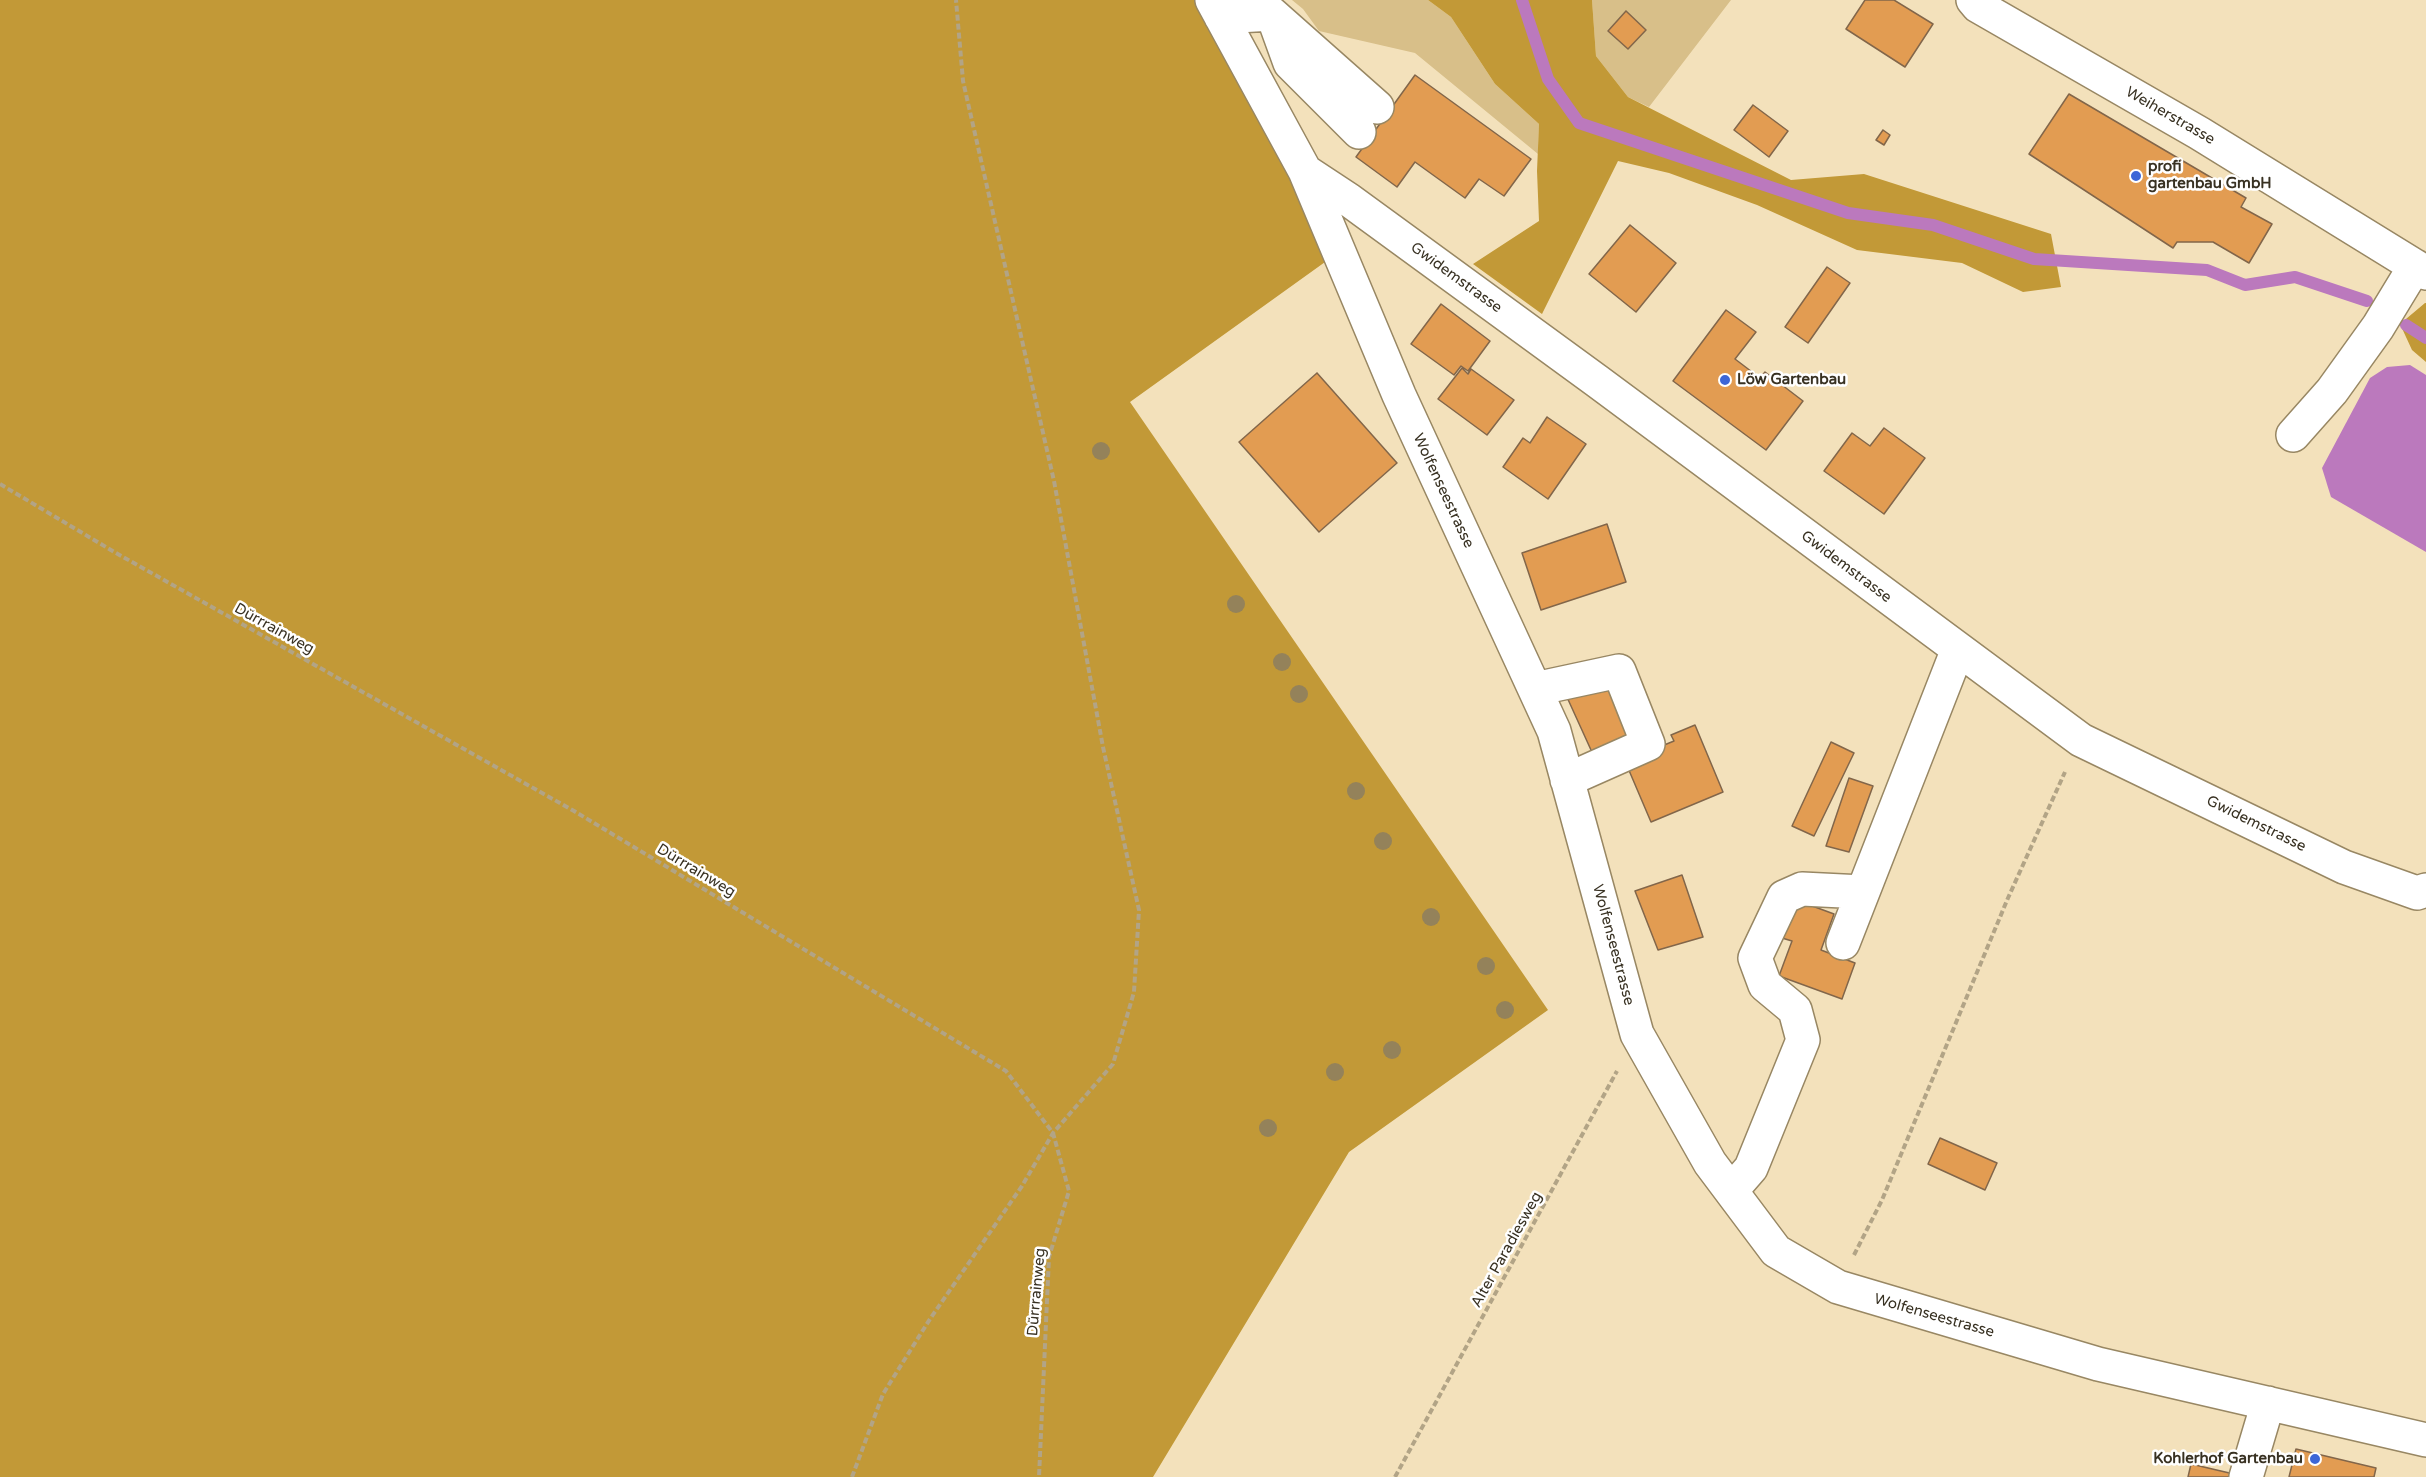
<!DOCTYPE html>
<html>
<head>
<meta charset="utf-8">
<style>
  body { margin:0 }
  canvas { display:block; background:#f3e1bb }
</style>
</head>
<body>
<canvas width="2426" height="1477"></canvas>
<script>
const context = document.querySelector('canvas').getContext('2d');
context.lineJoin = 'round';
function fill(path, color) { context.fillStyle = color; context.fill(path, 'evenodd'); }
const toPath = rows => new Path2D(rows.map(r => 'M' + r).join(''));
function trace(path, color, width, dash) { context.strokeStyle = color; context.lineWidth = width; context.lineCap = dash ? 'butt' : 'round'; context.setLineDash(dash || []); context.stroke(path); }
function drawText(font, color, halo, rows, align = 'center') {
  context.font = font + ' "Varela Round",sans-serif'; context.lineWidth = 5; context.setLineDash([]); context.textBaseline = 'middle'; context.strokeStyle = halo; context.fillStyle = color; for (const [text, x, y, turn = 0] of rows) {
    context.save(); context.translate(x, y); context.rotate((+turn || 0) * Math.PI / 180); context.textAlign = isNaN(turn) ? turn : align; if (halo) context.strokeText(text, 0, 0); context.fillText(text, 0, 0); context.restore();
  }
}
const green = toPath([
  [1292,0,1428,0,1451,17,1495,84,1539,124,1538,154,1415,53,1319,31,1303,9],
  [1592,0,1731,0,1649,107,1628,97,1596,56]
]);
const forest = toPath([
  [0,0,1212,0,1339,252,1130,402,1548,1010,1349,1152,1153,1477,0,1477],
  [1428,0,1592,0,1596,56,1628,97,1791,180,1864,174,2051,234,2061,287,2023,292,1962,263,1857,250,1757,205,1669,173,1618,161,1542,314,1473,264,1539,221,1537,171,1539,124,1495,84,1451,17],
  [2425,303,2426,303,2426,362,2412,350,2400,324]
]);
const water = toPath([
  [2410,365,2426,375,2426,552,2331,497,2322,468,2370,378,2387,367]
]);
const stream = toPath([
  [1522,0,1548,79,1579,123,1848,213,1933,225,2034,259,2207,270,2245,285,2295,277,2367,301],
  [2406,325,2426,338]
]);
const building = toPath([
  [1865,0,1894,0,1933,24,1905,67,1846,29,1865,0],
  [1626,11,1646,30,1628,49,1608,31,1626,11],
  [1415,75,1531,159,1504,196,1479,179,1465,198,1415,162,1397,187,1356,157,1415,75],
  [2069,94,2246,198,2241,207,2272,224,2249,263,2213,242,2177,242,2173,248,2029,154,2069,94],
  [1753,105,1788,131,1769,157,1734,130,1753,105],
  [1883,130,1890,135,1884,145,1876,140,1883,130],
  [1630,225,1676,263,1636,312,1589,274,1630,225],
  [1827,267,1850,283,1808,343,1785,327,1827,267],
  [1441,304,1490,341,1468,371,1461,366,1454,375,1411,344,1441,304],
  [1726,310,1756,332,1735,359,1760,378,1765,372,1803,401,1766,450,1673,381,1726,310],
  [1462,368,1468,374,1471,369,1514,400,1487,435,1438,399,1462,368],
  [1317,373,1397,463,1319,532,1239,442,1317,373],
  [1547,417,1586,444,1548,499,1503,467,1523,438,1530,443,1547,417],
  [1884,428,1925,458,1884,514,1824,471,1852,433,1870,446,1884,428],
  [1607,524,1626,582,1541,610,1522,553,1607,524],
  [1611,675,1640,741,1596,761,1566,695,1611,675],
  [1695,725,1723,792,1651,822,1625,761,1674,741,1671,735,1695,725],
  [1831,742,1854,753,1814,836,1792,826,1831,742],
  [1849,778,1873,786,1849,852,1826,846,1849,778],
  [1682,875,1703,937,1658,950,1635,891,1682,875],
  [1796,900,1834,914,1821,950,1855,963,1842,999,1779,976,1792,941,1782,938,1796,900],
  [1940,1138,1997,1163,1985,1190,1928,1164,1940,1138],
  [2296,1449,2376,1468,2374,1477,2289,1477,2296,1449],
  [2191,1464,2238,1475,2237,1477,2188,1477,2191,1464]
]);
const path = toPath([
  [0,484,116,553,574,811,1006,1071,1053,1133,1069,1191,1049,1257,1039,1477],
  [1854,1255,1882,1200,2008,898,2065,772],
  [852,1477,883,1394,930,1319,1022,1186,1053,1133,1113,1064,1134,992,1139,910,1103,747,1054,481,963,81,956,0],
  [1395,1477,1617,1071]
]);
const minor = toPath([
  [1212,0,1305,171,1399,395,1554,731,1637,1034,1710,1163,1776,1251,1838,1287,2098,1364,2426,1440],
  [1973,0,1978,6,2199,133,2426,273],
  [1273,16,1290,63,1359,132],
  [1221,17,1272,14,1377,107],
  [1305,171,1349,200,1597,381,2081,740,2344,867,2417,893,2426,890],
  [2293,435,2332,391,2378,327,2415,266],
  [1535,689,1619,671,1648,744,1567,780],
  [1843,943,1958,649],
  [1731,1191,1751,1168,1803,1040,1795,1010,1765,985,1755,958,1784,897,1802,889,1863,892],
  [2246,1477,2268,1403]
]);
const trees = [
  [1101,451],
  [1236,604],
  [1282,662],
  [1299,694],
  [1356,791],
  [1383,841],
  [1431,917],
  [1486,966],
  [1505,1010],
  [1392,1050],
  [1335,1072],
  [1268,1128]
];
const markers = [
  [2136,176,6,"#3d66d7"],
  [1725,380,6,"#3d66d7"],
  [2315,1459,6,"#3d66d7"]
];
const streetNames = [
  ["Weiherstrasse",2170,116,30],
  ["Gwidemstrasse",1456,278,36],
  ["Wolfenseestrasse",1443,491,65],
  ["Gwidemstrasse",1846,567,37],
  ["Dürrrainweg",274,629,29],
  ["Gwidemstrasse",2256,824,26],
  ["Dürrrainweg",696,871,31],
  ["Wolfenseestrasse",1613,945,75],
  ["Alter Paradiesweg",1507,1250,-61],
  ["Dürrrainweg",1037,1292,-85],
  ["Wolfenseestrasse",1934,1316,16]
];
const poiNames = [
  ["profi",2148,167],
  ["gartenbau GmbH",2148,184],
  ["Löw Gartenbau",1737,380],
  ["Kohlerhof Gartenbau",2303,1459,"right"]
];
fill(green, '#d8bf89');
fill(forest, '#c29937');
fill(water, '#bb79bd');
trace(stream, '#bb79bd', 12);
fill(building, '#e29c52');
trace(building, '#82664a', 1.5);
trace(minor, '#988763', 36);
trace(path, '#b2a486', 4, [6, 3]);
trace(minor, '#fff', 33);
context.fillStyle = '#94825a';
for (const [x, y] of trees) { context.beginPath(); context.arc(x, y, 9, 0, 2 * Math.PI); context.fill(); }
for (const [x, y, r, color] of markers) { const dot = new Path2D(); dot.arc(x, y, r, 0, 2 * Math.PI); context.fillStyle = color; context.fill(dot); trace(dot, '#fff', 2); }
drawText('15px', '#383122', '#fff', streetNames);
drawText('bold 15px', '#383122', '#fff', poiNames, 'left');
</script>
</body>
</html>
